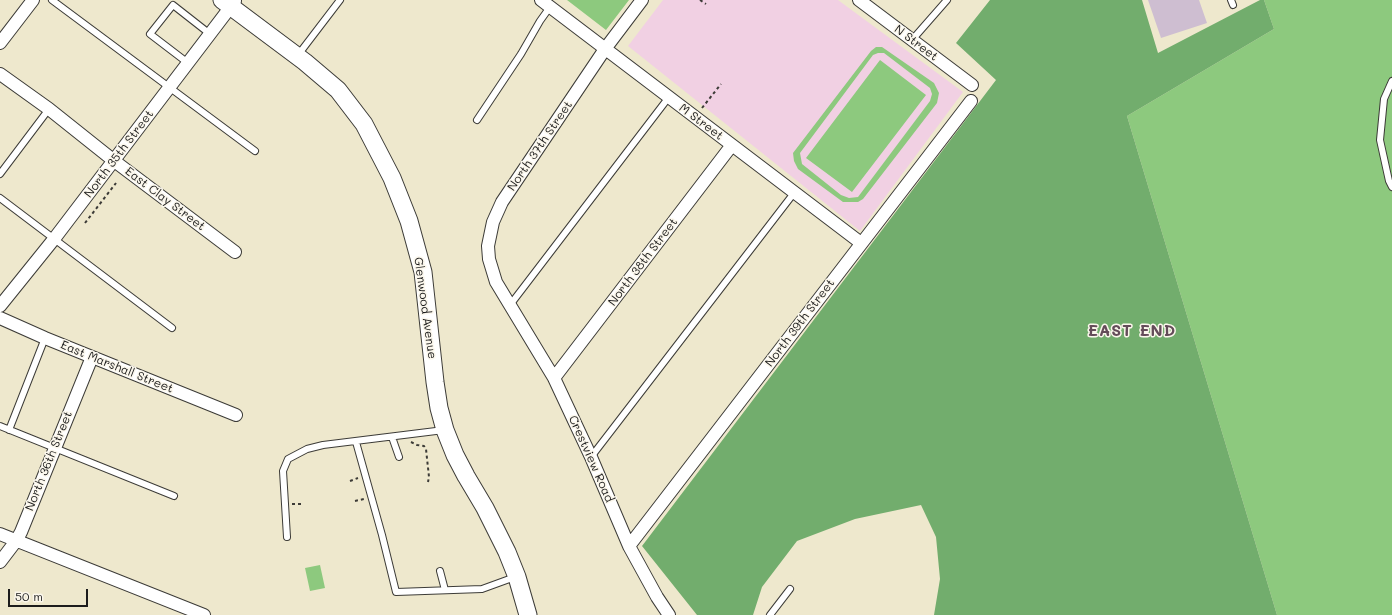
<!DOCTYPE html>
<html>
<head>
<meta charset="utf-8">
<style>
  body { margin:0 }
  #map { position:relative; width:1392px; height:615px; overflow:hidden; background:#eee8cd; font-family:Mali,sans-serif }
  canvas { display:block }
  .scale { position:absolute; left:8px; top:589px; width:80px; height:18px; box-sizing:border-box; border:2px solid #1c1c1c; border-top:0; padding-left:5px; font-size:12px; line-height:14px; white-space:nowrap; color:#1c1c1c; -webkit-text-stroke:3px #fbf7ec; paint-order:stroke }
</style>
</head>
<body>
<div id="map">
<canvas width="1392" height="615"></canvas>
<div class="scale">50 m</div>
</div>
<script>
const context = document.querySelector('canvas').getContext('2d');
context.lineJoin = 'round';
function fill(path, color) { context.fillStyle = color; context.fill(path, 'evenodd'); }
const toPath = rows => new Path2D(rows.map(r => 'M' + r).join(''));
function trace(path, color, width, dash) { context.strokeStyle = color; context.lineWidth = width; context.lineCap = dash ? 'butt' : 'round'; context.setLineDash(dash || []); context.stroke(path); }
function drawText(font, color, halo, rows, align = 'center') {
  context.font = font + ' Mali,sans-serif'; context.lineWidth = 3; context.setLineDash([]); context.textBaseline = 'middle'; context.strokeStyle = halo; context.fillStyle = color; for (const [text, x, y, turn = 0] of rows) {
    context.save(); context.translate(x, y); context.rotate((+turn || 0) * Math.PI / 180); context.textAlign = isNaN(turn) ? turn : align; if (halo) context.strokeText(text, 0, 0); context.fillText(text, 0, 0); context.restore();
  }
}
const built = toPath([
  [663,0,838,0,963,92,860,231,628,46]
]);
const industrial = toPath([
  [1148,0,1199,0,1207,23,1161,38]
]);
const green = toPath([
  [567,0,629,0,606,30],
  [1264,0,1392,0,1392,615,1277,615,1127,116,1274,29],
  [876,47,882,47,934,83,939,93,937,103,863,199,858,202,843,202,798,169,794,161,793,153,871,51],
  [878,53,884,53,930,88,932,94,930,101,858,197,849,198,841,195,802,164,800,153,873,55],
  [880,60,926,95,852,192,806,158],
  [320,565,325,588,310,591,305,568]
]);
const forest = toPath([
  [990,0,1142,0,1158,53,1260,0,1264,0,1274,29,1127,116,1277,615,934,615,940,579,936,537,921,505,855,519,797,541,762,587,753,615,697,615,642,546,996,80,956,43]
]);
const path = toPath([
  [700,0,706,4],
  [702,108,721,84],
  [85,223,116,183],
  [411,442,417,445,424,446,426,449,429,477,428,482],
  [350,481,358,478],
  [355,501,364,499],
  [292,504,301,504]
]);
const lane = toPath([
  [52,0,255,151],
  [1231,0,1233,5],
  [912,40,947,0],
  [298,55,340,0],
  [188,63,150,34,173,5,210,34],
  [1392,81,1384,99,1380,140,1389,181,1392,187],
  [477,120,521,54,540,21,550,7],
  [0,174,49,109],
  [0,198,172,328],
  [510,305,669,97],
  [0,426,174,496],
  [9,430,45,338],
  [392,437,399,457],
  [356,442,382,535,396,592,482,589,515,577],
  [591,457,794,193],
  [287,537,283,471,288,459,307,449,323,445,444,430],
  [440,571,445,590],
  [770,615,790,589]
]);
const street = toPath([
  [541,0,861,243],
  [642,0,605,49,502,202,493,222,488,246,489,259,496,282,554,378,591,457,629,546,657,597,669,615],
  [859,0,972,85],
  [0,43,33,0],
  [0,74,49,109,113,160,235,252],
  [0,306,54,239,235,1],
  [0,318,45,338,236,415],
  [554,378,732,145],
  [0,534,204,615],
  [629,546,971,101],
  [0,562,16,541,21,532,92,357]
]);
const secondary = toPath([
  [222,0,305,62,338,90,364,124,392,178,409,221,423,272,435,382,439,408,445,430,455,455,466,476,485,508,507,552,517,577,528,615]
]);
const streetNames = [
  ["N Street",916,43,37],
  ["M Street",701,122,37],
  ["North 37th Street",540,146,-56],
  ["North 35th Street",119,154,-53],
  ["East Clay Street",165,199,37],
  ["North 38th Street",643,262,-53],
  ["Glenwood Avenue",425,308,82],
  ["North 39th Street",800,323,-53],
  ["East Marshall Street",117,367,22],
  ["Crestview Road",591,459,66],
  ["North 36th Street",49,461,-68]
];
const districtNames = [
  ["EAST END",1132,331]
];
fill(built, '#f1d0e3');
fill(industrial, '#cebed1');
fill(green, '#8dc97e');
fill(forest, '#72ad6d');
trace(lane, '#3c3b37', 8);
trace(street, '#3c3b37', 14);
trace(secondary, '#3c3b37', 19);
trace(path, '#3c3b37', 2, [3, 3]);
trace(lane, '#fff', 6);
trace(street, '#fff', 12);
trace(secondary, '#fff', 17);
drawText('12px', '#1c1c1c', '#fbf7ec', streetNames);
context.letterSpacing = '1px';
drawText('bold 16px', '#644c59', '#fbf7ec', districtNames);
context.letterSpacing = '0px';
</script>
</body>
</html>
